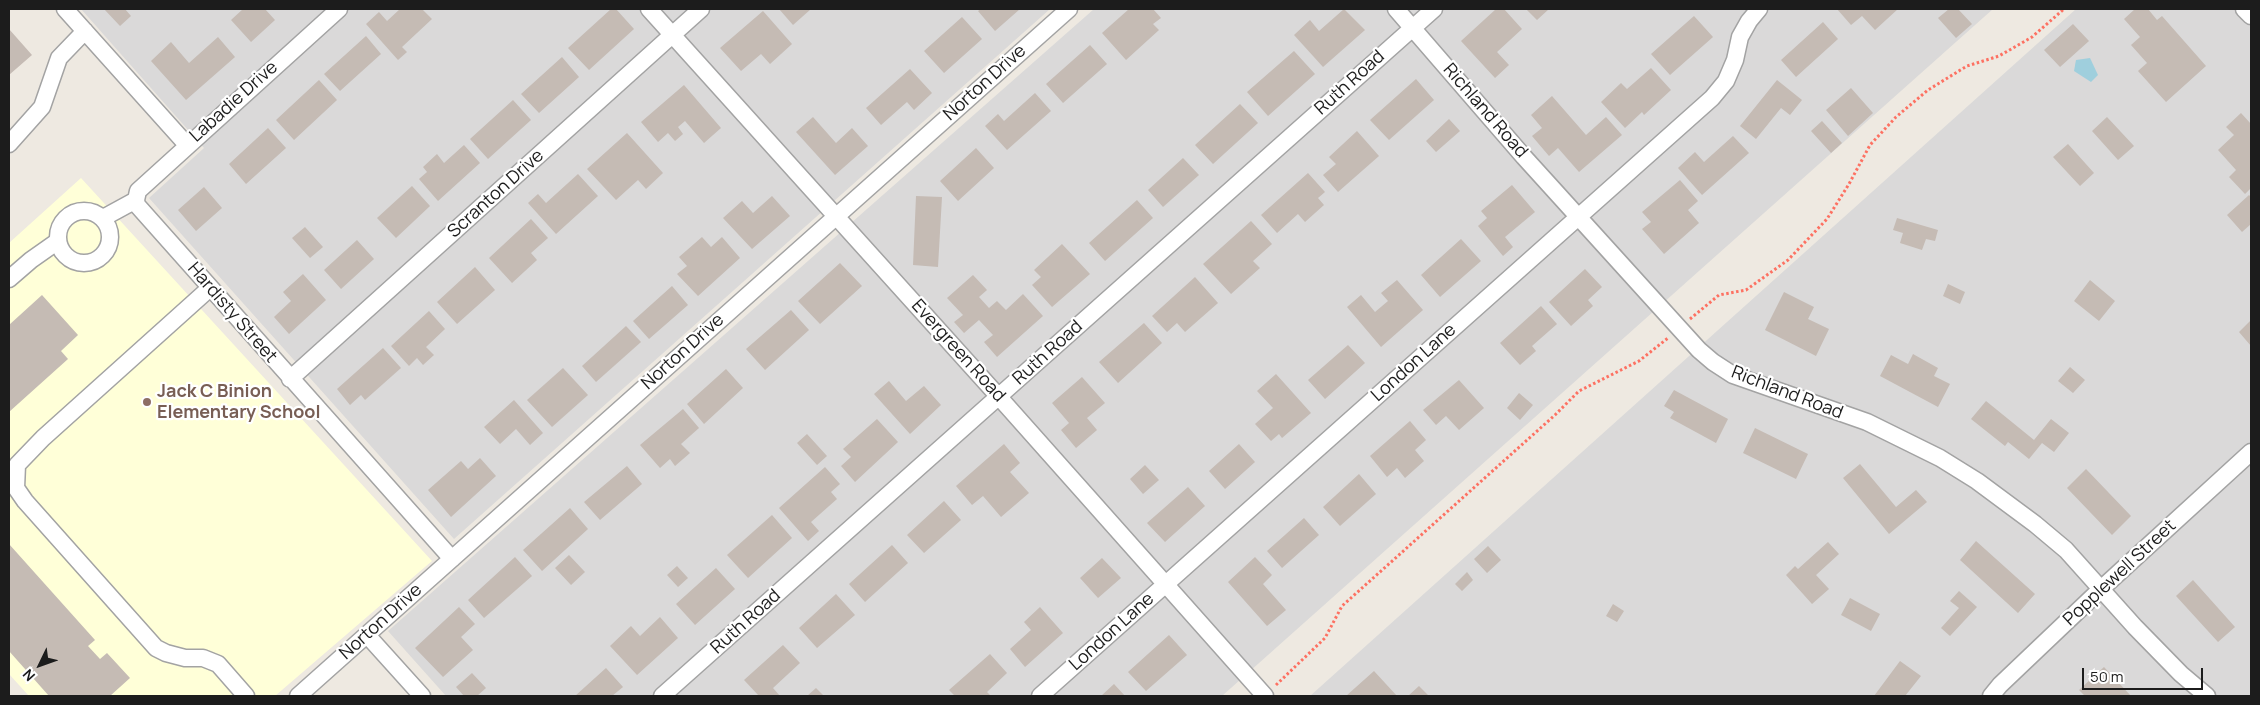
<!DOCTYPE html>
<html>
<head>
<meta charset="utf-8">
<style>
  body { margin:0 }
  #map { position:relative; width:2260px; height:705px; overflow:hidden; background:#eee9e1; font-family:Manrope,sans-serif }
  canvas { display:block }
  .frame { position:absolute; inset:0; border:10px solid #1c1c1c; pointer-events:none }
  .north { position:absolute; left:15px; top:640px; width:50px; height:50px; -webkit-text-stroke:4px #fff; paint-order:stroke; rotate:228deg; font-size:14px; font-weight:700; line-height:20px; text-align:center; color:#1c1c1c }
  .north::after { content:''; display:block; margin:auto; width:18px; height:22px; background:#1c1c1c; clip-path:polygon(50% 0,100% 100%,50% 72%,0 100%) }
  .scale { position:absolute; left:2082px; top:668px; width:121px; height:22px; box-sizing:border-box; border:2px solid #1c1c1c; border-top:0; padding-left:6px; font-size:15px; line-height:18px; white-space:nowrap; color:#1c1c1c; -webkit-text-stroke:4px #fff; paint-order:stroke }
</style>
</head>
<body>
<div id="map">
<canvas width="2260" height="705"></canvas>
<div class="frame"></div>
<div class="north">N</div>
<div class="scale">50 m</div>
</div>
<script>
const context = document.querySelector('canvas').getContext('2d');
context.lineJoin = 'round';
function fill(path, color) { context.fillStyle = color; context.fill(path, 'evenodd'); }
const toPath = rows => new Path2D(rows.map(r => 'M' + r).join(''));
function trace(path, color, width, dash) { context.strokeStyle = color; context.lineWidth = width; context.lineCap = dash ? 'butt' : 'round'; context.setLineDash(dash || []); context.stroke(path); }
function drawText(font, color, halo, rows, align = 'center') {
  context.font = font + ' Manrope,sans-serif'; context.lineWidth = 4.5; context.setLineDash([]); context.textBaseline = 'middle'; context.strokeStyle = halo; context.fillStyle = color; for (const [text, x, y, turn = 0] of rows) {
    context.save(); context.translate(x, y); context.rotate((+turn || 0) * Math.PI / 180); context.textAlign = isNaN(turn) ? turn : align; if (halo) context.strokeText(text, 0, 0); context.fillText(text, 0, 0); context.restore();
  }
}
const residential = toPath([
  [81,9,1050,9,454,539,149,198,204,148],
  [1094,9,1993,9,1222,696,446,696,388,631],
  [2076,9,2251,9,2251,696,1310,696]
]);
const education = toPath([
  [81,178,432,561,275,696,29,696,9,674,9,243]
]);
const water = toPath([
  [2090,58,2098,75,2091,82,2074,71,2076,60]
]);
const building = toPath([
  [104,9,125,9,131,16,120,26],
  [243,9,265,9,275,20,251,42,231,20],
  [400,9,422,9,432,19,402,47,407,52,398,60,366,24,379,12,387,21],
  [611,9,616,9,634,29,589,70,568,48],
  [779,9,811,9,793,25],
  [981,9,1020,9,995,31,978,11],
  [1129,9,1153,9,1161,18,1153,24,1159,30,1126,60,1102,33],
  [1344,9,1365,30,1323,67,1294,35,1310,20,1319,31],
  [1496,9,1504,9,1522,29,1497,52,1509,65,1495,78,1461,41],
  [1526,9,1549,9,1537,20],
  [1837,9,1898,9,1875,30,1862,16,1851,25],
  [1949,9,1958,9,1972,24,1956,38,1938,18],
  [2135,9,2148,9,2157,20,2162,16,2206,66,2166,102,2138,71,2147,63,2131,45,2140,37,2124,19],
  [763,11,792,44,770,64,761,54,741,71,720,48],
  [1694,16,1713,37,1670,75,1651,54],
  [962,17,982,39,944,73,924,51],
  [1823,22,1838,39,1796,77,1781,60],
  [2073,24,2089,41,2060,67,2044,50],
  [9,29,32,55,9,75],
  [366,36,381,54,340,91,324,74],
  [218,37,235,57,186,100,151,61,171,42,189,63],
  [1090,45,1107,64,1063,103,1046,84],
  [1294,51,1315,74,1268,116,1247,92],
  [562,57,579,77,539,113,521,94],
  [1651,68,1671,90,1644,115,1642,112,1625,128,1601,102,1621,83,1627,89],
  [910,69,932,93,914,110,907,102,881,125,866,108],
  [1416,79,1434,100,1389,140,1370,120],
  [319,80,337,100,294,140,276,120],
  [1777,80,1802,100,1790,115,1781,108,1756,139,1740,126],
  [684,85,721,128,704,143,685,121,678,127,683,134,675,141,668,133,658,142,641,122],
  [1851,88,1873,113,1848,136,1826,110],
  [1035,93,1051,111,1007,150,985,126,998,114,1004,121],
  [1552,96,1586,135,1606,117,1622,135,1579,172,1558,148,1549,156,1532,136,1542,128,1531,115],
  [513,100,531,120,488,159,470,139],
  [1240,104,1258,123,1213,164,1195,145],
  [2241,113,2251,124,2251,188,2245,194,2229,177,2236,170,2218,150,2234,135,2226,127],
  [813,117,836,143,852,128,868,146,835,175,796,132],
  [2107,117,2134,146,2118,160,2092,131],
  [1449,119,1460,131,1436,152,1426,141],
  [1822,121,1842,143,1831,153,1811,131],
  [268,128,286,148,246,184,229,164],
  [1357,131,1379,156,1338,192,1323,175,1336,164,1329,157],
  [627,133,663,173,646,189,638,180,616,200,587,169],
  [1733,136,1749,153,1702,195,1678,168,1695,152,1704,162],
  [2068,144,2094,173,2080,186,2053,157],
  [464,145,480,163,438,201,419,179,427,172,423,167,437,154,444,163],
  [976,148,994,168,958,201,940,181],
  [1183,158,1199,175,1163,207,1148,190],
  [1308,173,1325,192,1318,198,1324,205,1305,222,1298,214,1277,233,1261,215],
  [578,174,598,196,556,234,528,203,538,194,546,203],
  [1680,180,1698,201,1688,210,1699,223,1664,254,1642,229,1651,222,1642,212],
  [1512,185,1535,212,1505,237,1513,247,1503,256,1478,226,1487,218,1481,211],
  [412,186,430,206,396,238,377,218],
  [204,187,222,208,196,231,178,210],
  [2249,195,2251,197,2251,224,2242,232,2227,215],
  [772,196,790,216,752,249,723,218,742,201,753,213],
  [916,196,942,197,938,267,913,265],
  [1137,200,1153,218,1105,261,1089,243],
  [1897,218,1938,230,1935,241,1926,239,1922,250,1900,243,1903,233,1893,230],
  [531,219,548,238,531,253,537,260,512,283,489,258],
  [1251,221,1272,244,1253,261,1260,268,1231,294,1203,264],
  [305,227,323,247,310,258,292,238],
  [702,237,711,247,722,237,740,258,698,296,677,274,687,266,679,257],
  [1461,239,1481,261,1440,297,1421,275],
  [357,240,374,259,341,289,324,270],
  [1062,244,1090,274,1052,307,1032,285,1041,277,1034,270],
  [840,263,862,286,820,324,798,301],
  [475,267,495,290,457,324,437,302],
  [1585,269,1602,287,1588,300,1593,306,1571,326,1549,302],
  [303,274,326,300,289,334,274,317,291,301,283,292],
  [973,275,987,290,979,297,989,308,997,301,1006,310,1023,294,1043,316,997,357,984,342,993,335,979,320,964,333,954,322,963,315,947,298],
  [1195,277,1218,303,1185,332,1177,323,1167,332,1152,316],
  [1397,280,1423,310,1381,347,1347,307,1361,295,1375,312,1388,301,1381,293],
  [2090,280,2115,301,2099,321,2074,301],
  [1948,284,1965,292,1960,304,1943,296],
  [672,286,688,305,649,339,633,321],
  [1784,292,1814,307,1808,319,1829,329,1816,356,1765,330],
  [42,295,78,335,61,351,68,359,9,412,9,325],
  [1541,306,1557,324,1532,346,1536,351,1520,365,1500,343],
  [791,310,809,330,765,370,746,349],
  [429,311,445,329,426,347,434,355,423,365,417,358,409,366,391,346],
  [2251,320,2251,346,2239,332],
  [1144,323,1162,343,1118,383,1099,362],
  [626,326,641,342,596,382,582,366],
  [1348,345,1365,363,1325,399,1308,380],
  [383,348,401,368,365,400,361,395,350,405,337,389],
  [1913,354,1938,368,1934,376,1950,384,1938,407,1880,376,1891,355,1908,364],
  [2070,367,2085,380,2073,393,2058,381],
  [563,368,588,395,552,427,527,400],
  [726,369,743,388,704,424,687,404],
  [1276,374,1311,413,1282,438,1279,434,1271,441,1255,424,1273,408,1257,391],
  [1082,377,1105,403,1087,418,1097,430,1076,448,1061,430,1069,423,1052,403],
  [1459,380,1484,408,1459,430,1446,416,1436,425,1423,410],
  [889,381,906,401,924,386,941,405,910,434,874,394],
  [1674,390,1728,419,1716,443,1670,418,1674,412,1664,406],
  [1519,393,1533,405,1520,420,1507,408],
  [514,400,543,433,530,445,516,429,500,444,484,427],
  [1986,401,2034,440,2051,419,2069,433,2054,452,2042,443,2029,459,2008,442,2005,446,1971,419],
  [683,409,699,428,681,444,690,453,675,466,670,459,660,468,640,445],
  [877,419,898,442,855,482,841,466,851,457,843,449],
  [1410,421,1426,440,1415,450,1424,461,1405,478,1397,468,1387,477,1370,456],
  [1755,428,1808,454,1796,479,1743,453],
  [807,434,827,456,817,465,797,443],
  [1004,444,1020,463,1010,472,1029,493,1001,517,983,496,972,505,956,486],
  [1239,444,1255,462,1225,489,1209,471],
  [480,458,496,476,451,517,428,490,461,461,468,469],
  [1860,464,1896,507,1916,490,1927,502,1889,534,1843,478],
  [1145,465,1159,480,1143,494,1130,479],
  [627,466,642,484,600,520,584,502],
  [825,467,840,484,831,492,837,499,811,522,819,531,808,541,779,508],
  [2086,469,2131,516,2112,535,2067,488],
  [1359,474,1376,494,1340,526,1323,507],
  [1188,487,1205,506,1165,542,1147,523],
  [944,501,961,520,924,553,907,535],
  [570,508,588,529,542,571,523,550],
  [772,515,792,538,748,578,727,555],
  [1304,518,1319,535,1282,568,1267,551],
  [1976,541,2035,594,2018,613,1960,560],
  [1828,542,1839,554,1816,575,1829,589,1812,604,1786,575,1795,566,1798,569],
  [9,544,95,640,88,646,100,659,107,653,130,678,110,696,49,696,9,651],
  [892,545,908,563,865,602,849,584],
  [1488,546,1501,560,1487,573,1474,559],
  [569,555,585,572,571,585,555,568],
  [515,557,532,576,484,618,468,600],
  [1255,557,1272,575,1263,584,1286,610,1267,626,1228,582],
  [1102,558,1121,578,1098,598,1080,578],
  [677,566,688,578,678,587,667,575],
  [716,568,735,589,695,625,676,604],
  [1467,572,1473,580,1462,591,1455,584],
  [2193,580,2235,627,2218,642,2176,596],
  [1959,591,1977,607,1950,636,1941,628,1959,608,1950,601],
  [836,594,855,615,817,648,799,628],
  [1850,598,1880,614,1871,631,1841,615],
  [1613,604,1624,611,1617,622,1606,616],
  [459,607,475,624,461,637,473,650,443,677,415,648],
  [1040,607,1063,633,1025,667,1010,649,1031,630,1024,622],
  [660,617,678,638,637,675,610,646,631,626,640,636],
  [1169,635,1187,655,1146,691,1128,672],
  [783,645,800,663,773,688,780,696,759,696,744,680],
  [990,654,1007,673,987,692,991,696,955,696,949,690],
  [1900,661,1921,676,1905,696,1874,696],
  [2104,667,2131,696,2085,696,2079,690],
  [606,668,623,687,612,696,575,696],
  [1374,671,1397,696,1346,696],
  [472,673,486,688,477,696,464,696,456,687],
  [1114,684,1125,696,1101,696],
  [1419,686,1429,696,1408,696],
  [816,688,824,696,807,696]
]);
const path = toPath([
  [1690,319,1719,295,1746,290,1788,260,1827,219,1849,184,1870,145,1896,117,1928,90,1967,66,1999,56,2032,37,2064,9],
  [1276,685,1325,638,1342,606,1555,415,1579,391,1639,361,1668,338]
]);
const minor = toPath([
  [65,9,187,145],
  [649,9,999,397,1265,696],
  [1396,9,1524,157,1699,350,1713,362,1733,375,1867,422,1940,458,1977,481,2035,524,2066,550,2135,627,2181,674,2207,696],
  [2244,9,2251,16],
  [9,144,42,107,59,58,85,31],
  [136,200,137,205,452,559],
  [136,200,138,191,339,9],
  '58 237a26 26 0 1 1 52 0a26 26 0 1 1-52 0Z',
  [103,218,136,200],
  [9,279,31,260,58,241],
  [210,288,43,438,17,465,16,488,25,501,156,648,166,653,185,658,203,658,218,664,246,696],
  [290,379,701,9],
  [367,635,422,696],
  [298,696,1069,9],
  [662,696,1434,9],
  [1040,696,1712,98,1726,81,1735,60,1740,37,1749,21,1759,9],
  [1991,696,2000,685,2101,589,2251,452]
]);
const markers = [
  [147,402,5,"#8d6e63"]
];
const streetNames = [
  ["Norton Drive",985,83,-42],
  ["Ruth Road",1350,83,-42],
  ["Labadie Drive",234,102,-42],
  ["Richland Road",1485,111,49],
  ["Scranton Drive",496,194,-42],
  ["Hardisty Street",232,313,49],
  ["Evergreen Road",958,351,48],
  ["Norton Drive",683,352,-42],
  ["Ruth Road",1048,353,-42],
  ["London Lane",1414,363,-42],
  ["Richland Road",1787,393,21],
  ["Popplewell Street",2120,573,-43],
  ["Norton Drive",381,622,-42],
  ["Ruth Road",746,622,-42],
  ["London Lane",1112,632,-42]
];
const educationNames = [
  ["Jack C Binion",157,392],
  ["Elementary School",157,413]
];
fill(residential, '#dad9d9');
fill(education, '#ffffd8');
fill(water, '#9fcfdd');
fill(building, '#c5bbb4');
trace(minor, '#a3a3a3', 19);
trace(path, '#fd7162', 3, [2.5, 2.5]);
trace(minor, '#fff', 16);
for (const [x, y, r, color] of markers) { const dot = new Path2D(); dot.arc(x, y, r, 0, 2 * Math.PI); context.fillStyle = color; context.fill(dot); trace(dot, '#fff', 2); }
drawText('18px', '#1c1c1c', '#fff', streetNames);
drawText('bold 18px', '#785e54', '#fff', educationNames, 'left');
</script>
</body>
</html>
